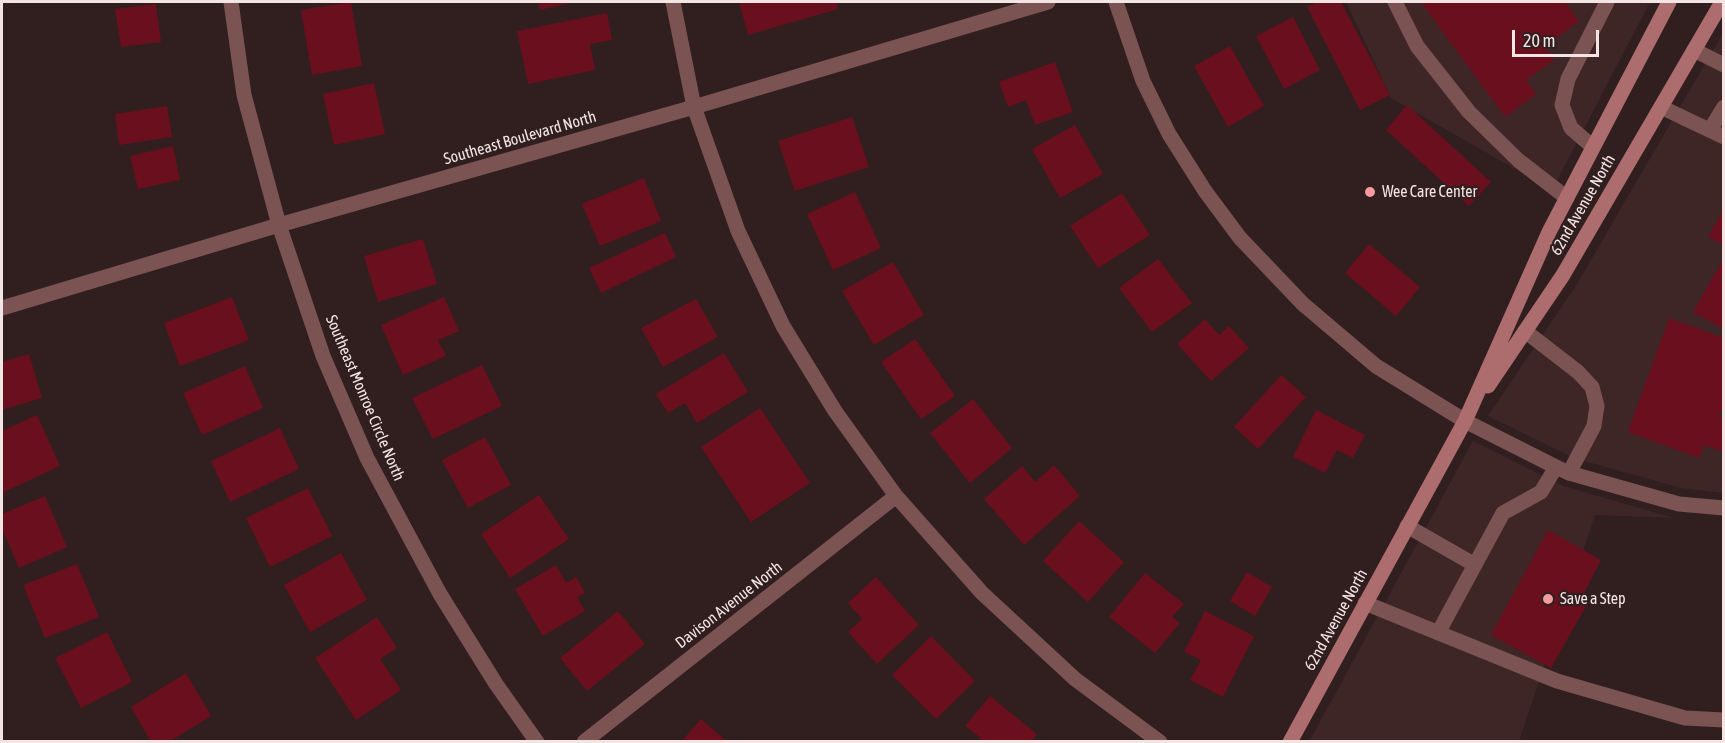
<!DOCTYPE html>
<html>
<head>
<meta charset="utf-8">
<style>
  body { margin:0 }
  #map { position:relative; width:1725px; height:743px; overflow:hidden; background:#311f1f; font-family:"Asap Condensed",sans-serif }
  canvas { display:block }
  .frame { position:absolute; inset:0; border:3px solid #f2e5e4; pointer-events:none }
  .scale { position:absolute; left:1512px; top:30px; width:87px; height:27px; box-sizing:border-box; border:3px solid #f2e5e4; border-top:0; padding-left:8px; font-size:18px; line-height:21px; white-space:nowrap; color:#f2e5e4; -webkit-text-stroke:4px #311f1f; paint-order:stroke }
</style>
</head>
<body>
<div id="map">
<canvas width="1725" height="743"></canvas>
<div class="frame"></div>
<div class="scale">20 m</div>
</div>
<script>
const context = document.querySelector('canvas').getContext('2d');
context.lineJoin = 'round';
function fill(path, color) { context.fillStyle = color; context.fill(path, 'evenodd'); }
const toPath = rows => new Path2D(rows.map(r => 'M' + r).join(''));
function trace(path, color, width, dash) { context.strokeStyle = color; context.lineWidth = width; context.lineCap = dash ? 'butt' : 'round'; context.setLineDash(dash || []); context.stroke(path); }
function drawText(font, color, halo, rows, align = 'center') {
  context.font = font + ' "Asap Condensed",sans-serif'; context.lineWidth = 4.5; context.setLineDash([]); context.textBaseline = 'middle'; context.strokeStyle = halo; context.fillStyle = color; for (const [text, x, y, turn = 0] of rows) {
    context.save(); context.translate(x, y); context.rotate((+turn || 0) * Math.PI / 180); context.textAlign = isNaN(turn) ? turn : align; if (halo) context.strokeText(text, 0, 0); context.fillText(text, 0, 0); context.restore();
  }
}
const built = toPath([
  [1346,2,1650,2,1552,190,1391,98],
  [1723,33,1723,493,1681,488,1574,458,1488,416,1577,284],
  [1473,441,1563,486,1674,518,1595,515,1519,741,1309,742]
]);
const building = toPath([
  [351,2,362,66,312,75,301,10],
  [538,2,574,2,540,10],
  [739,2,836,2,838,9,748,35],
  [1318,2,1341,2,1390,95,1360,110,1307,7],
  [1421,2,1565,2,1579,21,1545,47,1554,60,1526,80,1536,94,1505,117],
  [156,4,161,42,121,47,115,9],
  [607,13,612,40,590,44,595,70,528,84,517,31],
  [1293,17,1320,70,1284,89,1256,36],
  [1230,46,1264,106,1228,127,1194,66],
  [1055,62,1073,112,1035,125,1026,100,1008,107,999,82],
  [374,83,385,134,334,145,323,94],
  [1407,105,1491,182,1469,206,1386,130],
  [167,106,172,137,119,145,115,114],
  [852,117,869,167,795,191,778,141],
  [1075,125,1103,174,1060,198,1032,149],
  [173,146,180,180,138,189,130,156],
  [644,178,661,221,600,246,582,204],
  [855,192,881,248,833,270,807,214],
  [1122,193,1150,235,1098,268,1070,226],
  [1724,209,1724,245,1708,237],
  [665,233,676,257,601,293,589,268],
  [423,239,437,284,378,302,364,256],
  [1369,244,1420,287,1396,316,1345,273],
  [1158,259,1192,303,1152,332,1119,288],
  [893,262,924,315,874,345,842,291],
  [1721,263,1724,264,1724,329,1693,312],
  [232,297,249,340,180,366,164,323],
  [444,297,459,331,438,340,446,356,403,375,381,325],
  [696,299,718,337,663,367,641,328],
  [1669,318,1724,338,1724,404,1719,416,1724,417,1724,443,1721,451,1704,445,1699,458,1628,432],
  [1205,319,1219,335,1229,326,1249,348,1211,381,1177,344],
  [915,339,955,396,921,419,881,362],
  [724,353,748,392,697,423,685,403,668,413,656,394],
  [29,354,42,398,2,410,2,362],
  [482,365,502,406,433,439,412,398],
  [245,366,263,408,202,435,183,393],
  [1281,375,1306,397,1258,449,1234,427],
  [973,399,1012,448,970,483,930,433],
  [760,408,810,483,751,522,701,447],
  [1316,410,1365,435,1353,458,1337,450,1325,473,1293,457],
  [37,415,60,466,2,493,2,431],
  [280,428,299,469,230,502,211,461],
  [485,437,511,485,468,508,442,460],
  [1054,465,1080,496,1024,545,984,499,1022,466,1035,482],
  [308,488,332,536,270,567,246,518],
  [539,495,569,539,510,578,481,534],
  [45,496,67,547,19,568,2,528,2,514],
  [1079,521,1124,562,1088,602,1043,561],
  [1548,530,1601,560,1582,597,1589,601,1551,668,1491,635],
  [341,553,367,600,310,632,284,585],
  [77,564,99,617,45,638,23,585],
  [556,565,566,583,576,577,585,593,577,597,585,611,543,636,515,589],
  [1247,572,1272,587,1255,616,1230,601],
  [1145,573,1184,604,1172,617,1180,623,1155,653,1109,617],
  [876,577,919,625,877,664,848,632,862,619,848,603],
  [618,611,645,644,587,691,560,658],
  [1205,611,1254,636,1223,697,1190,680,1201,660,1184,652],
  [377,617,397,648,380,659,401,690,356,720,315,658],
  [107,632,132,682,81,708,55,658],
  [931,636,975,681,936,719,892,675],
  [186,673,211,716,169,742,151,742,131,707],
  [990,696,1037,734,1031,742,978,742,981,738,965,726],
  [701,719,728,742,681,742]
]);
const lane = toPath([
  [1395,2,1417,46,1469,112,1518,160,1567,198],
  [1694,50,1724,65],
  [1661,107,1724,137],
  [1710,130,1724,107],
  [1593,147,1571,128,1562,105,1568,79,1607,2],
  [1525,331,1578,372,1592,387,1597,406,1594,426,1569,473],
  [1407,526,1475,565],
  [1365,603,1557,681,1685,718,1724,720],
  [1438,633,1503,513,1541,492,1556,467]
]);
const street = toPath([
  [231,2,244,95,279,225,323,356,367,458,440,594,496,684,537,742],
  [673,2,694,107,738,231,783,326,835,411,896,496,982,593,1075,679,1160,742],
  [1116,2,1143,81,1169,134,1205,191,1240,238,1303,304,1376,366,1465,421,1556,467,1569,473,1679,504,1724,508],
  [2,308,279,225,694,107,1048,2],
  [584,742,896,496]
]);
const secondary = toPath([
  [1488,386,1563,275,1722,2],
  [1290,742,1465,421,1549,232,1669,2]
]);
const markers = [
  [1370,192,6,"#f59b9c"],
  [1548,599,6,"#f59b9c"]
];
const streetNames = [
  ["Southeast Boulevard North",520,138,-16],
  ["62nd Avenue North",1583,205,-60],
  ["Southeast Monroe Circle North",365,398,67],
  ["Davison Avenue North",729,605,-38],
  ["62nd Avenue North",1336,620,-61]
];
const poiNames = [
  ["Wee Care Center",1382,192],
  ["Save a Step",1560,599]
];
fill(built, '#3f2626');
fill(building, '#6a0f1d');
trace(lane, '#7c5353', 15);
trace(street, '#7c5353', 15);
trace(secondary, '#ad6c6d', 15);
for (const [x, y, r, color] of markers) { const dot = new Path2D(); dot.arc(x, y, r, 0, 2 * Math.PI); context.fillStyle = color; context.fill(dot); trace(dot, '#311f1f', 2); }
drawText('16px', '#f2e5e4', '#311f1f', streetNames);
drawText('16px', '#f2e5e4', '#311f1f', poiNames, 'left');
</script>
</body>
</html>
